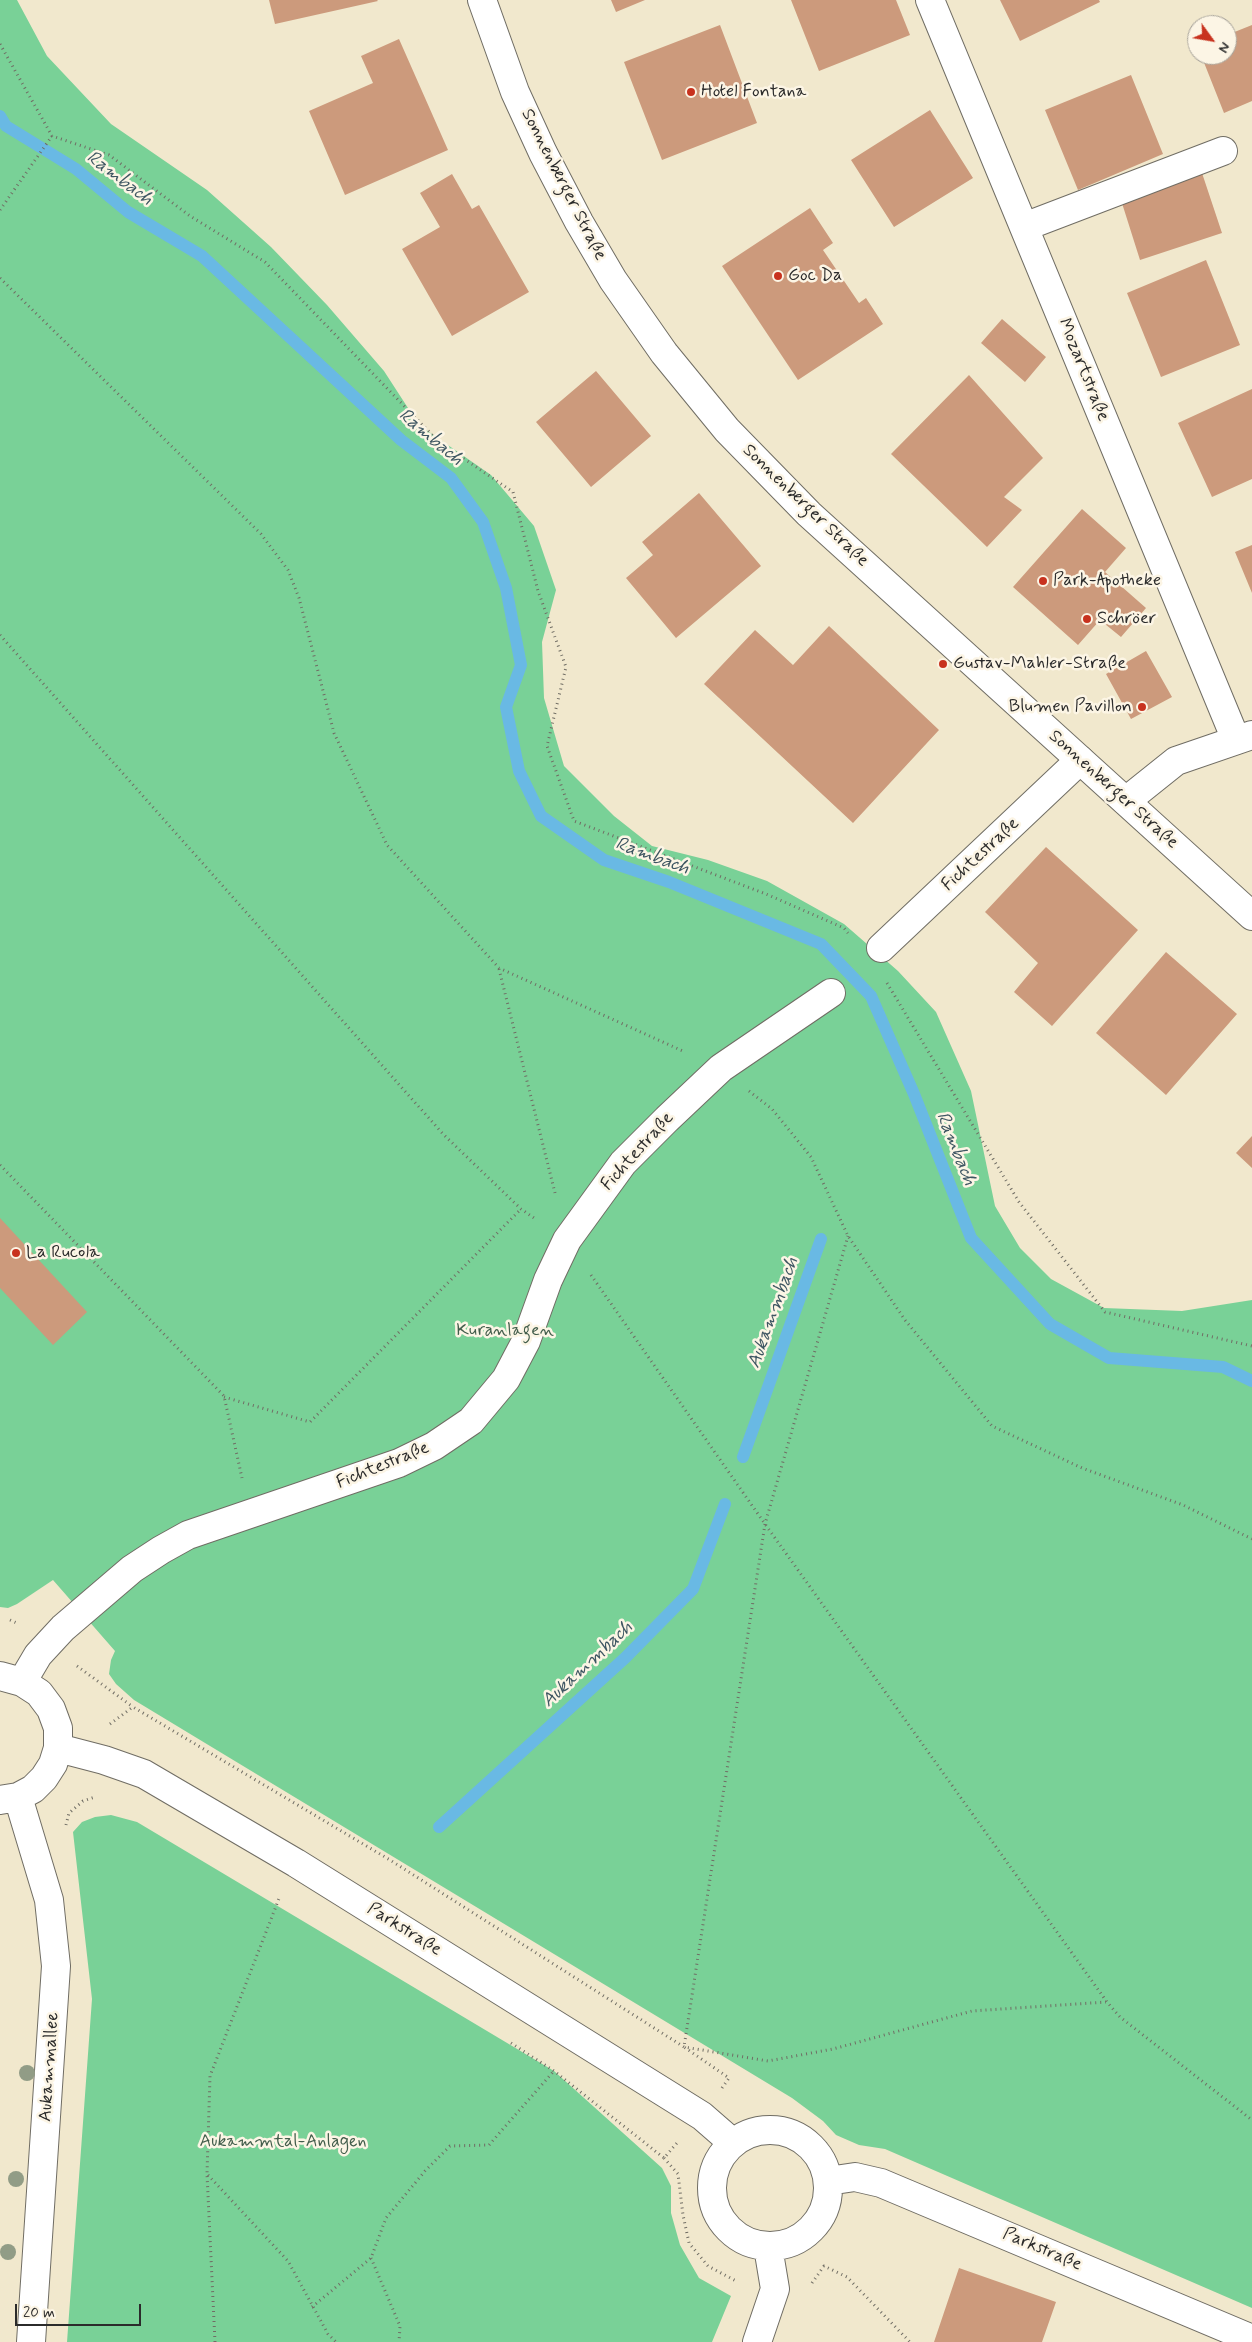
<!DOCTYPE html>
<html>
<head>
<meta charset="utf-8">
<style>
  body { margin:0 }
  #map { position:relative; width:1252px; height:2342px; overflow:hidden; background:#f1e8cd; font-family:Mynerve,sans-serif }
  canvas { display:block }
  .north { position:absolute; left:1187px; top:15px; width:50px; height:50px; box-sizing:border-box; background:#fcf5e5; border:1px solid #a8a49b; border-radius:50%; rotate:122deg; font-size:14px; font-weight:700; line-height:20px; text-align:center; color:#2b2b2b }
  .north::after { content:''; display:block; margin:auto; width:18px; height:22px; background:#c8321e; clip-path:polygon(50% 0,100% 100%,50% 72%,0 100%) }
  .scale { position:absolute; left:15px; top:2304px; width:126px; height:22px; box-sizing:border-box; border:2px solid #2b2b2b; border-top:0; padding-left:6px; font-size:15px; line-height:18px; white-space:nowrap; color:#2b2b2b; -webkit-text-stroke:4px #fcf5e5; paint-order:stroke }
</style>
</head>
<body>
<div id="map">
<canvas width="1252" height="2342"></canvas>
<div class="north">N</div>
<div class="scale">20 m</div>
</div>
<script>
const context = document.querySelector('canvas').getContext('2d');
context.lineJoin = 'round';
function fill(path, color) { context.fillStyle = color; context.fill(path, 'evenodd'); }
const toPath = rows => new Path2D(rows.map(r => 'M' + r).join(''));
function trace(path, color, width, dash) { context.strokeStyle = color; context.lineWidth = width; context.lineCap = dash ? 'butt' : 'round'; context.setLineDash(dash || []); context.stroke(path); }
function drawText(font, color, halo, rows, align = 'center') {
  context.font = font + ' Mynerve,sans-serif'; context.lineWidth = 5; context.setLineDash([]); context.textBaseline = 'middle'; context.strokeStyle = halo; context.fillStyle = color; for (const [text, x, y, turn = 0] of rows) {
    context.save(); context.translate(x, y); context.rotate((+turn || 0) * Math.PI / 180); context.textAlign = isNaN(turn) ? turn : align; if (halo) context.strokeText(text, 0, 0); context.fillText(text, 0, 0); context.restore();
  }
}
const green = toPath([
  [0,0,17,0,47,56,111,124,207,190,271,247,327,305,384,371,419,425,491,475,534,526,556,590,542,642,544,698,564,766,614,816,652,846,708,860,767,881,844,924,898,971,936,1012,971,1091,995,1206,1020,1248,1051,1279,1104,1308,1182,1311,1252,1300,1252,2308,885,2149,859,2145,836,2135,823,2121,792,2098,134,1700,116,1684,109,1674,111,1660,115,1651,53,1580,17,1604,8,1608,0,1607],
  [111,1815,137,1822,554,2071,662,2168,671,2186,671,2213,680,2245,699,2278,731,2296,712,2342,67,2342,92,1999,73,1832,82,1822,95,1817]
]);
const stream = toPath([
  [0,116,6,126,76,169,128,212,202,256,401,440,451,478,483,522,506,588,521,665,506,707,519,771,541,816,604,860,669,882,821,944,871,996,914,1094,971,1238,1050,1324,1109,1358,1223,1367,1252,1381],
  [743,1457,821,1239],
  [439,1827,625,1658,693,1589,725,1504]
]);
const building = toPath([
  [269,0,377,0,378,1,275,24],
  [611,0,645,0,616,12],
  [791,0,896,0,910,35,819,71],
  [1000,0,1099,0,1100,2,1020,41],
  [720,25,757,123,662,160,624,62],
  [1252,25,1252,101,1224,113,1201,55,1227,55,1227,35],
  [399,39,448,150,345,195,309,111,373,83,361,56],
  [1131,75,1163,154,1078,190,1045,110],
  [930,110,973,178,894,227,851,160],
  [1202,173,1222,233,1140,260,1121,200],
  [452,174,472,209,479,205,529,292,452,336,402,249,440,227,420,193],
  [810,208,833,243,823,250,859,303,866,298,883,324,798,380,722,266],
  [1206,260,1240,345,1161,377,1127,293],
  [1002,319,1046,357,1025,382,981,343],
  [596,371,651,436,591,487,536,422],
  [969,375,1043,458,1004,497,1022,510,987,547,891,454],
  [1252,389,1252,479,1212,497,1178,423],
  [699,493,761,566,676,638,626,578,653,555,642,542],
  [1082,509,1126,548,1105,572,1146,608,1121,637,1100,620,1078,645,1013,587],
  [1252,545,1252,593,1235,552],
  [829,626,939,730,853,823,704,684,755,630,793,665],
  [1146,651,1172,697,1131,719,1106,674],
  [1046,847,1138,930,1052,1026,1014,992,1038,963,985,912],
  [1166,952,1237,1014,1166,1095,1096,1033],
  [1252,1136,1252,1168,1236,1153],
  [0,1218,87,1312,53,1345,0,1288],
  [959,2268,1056,2302,1042,2342,934,2342]
]);
const path = toPath([
  [0,44,52,136,109,155,190,216,265,262,438,441,513,492,538,591,566,667,547,746,574,821,766,894,844,928,848,933],
  [0,210,52,136],
  [0,278,261,534,288,570,299,598,334,733,387,845,499,968,685,1052],
  [0,635,443,1134,521,1209,537,1220],
  [499,969,555,1193],
  [887,983,1019,1202,1105,1312,1252,1346],
  [749,1091,772,1109,811,1157,848,1236,905,1320,992,1426,1082,1468,1183,1505,1252,1539],
  [0,1165,224,1396,242,1478],
  [591,1275,765,1524,1107,2002,1120,2017,1252,2120],
  [224,1397,310,1422,521,1209],
  [10,1620,19,1624],
  [77,1666,133,1707],
  [110,1724,133,1707,390,1860,684,2047,768,2061,833,2049,972,2011,1106,2002],
  [66,1825,69,1813,83,1801,95,1797],
  [511,2043,554,2071,664,2158,677,2143],
  [722,2088,729,2078,684,2047,765,1524,848,1236],
  [664,2158,678,2174,683,2215,689,2243,708,2266,736,2281],
  [208,2175,288,2261,328,2334,336,2342],
  [371,2258,400,2326,399,2342],
  [812,2283,824,2266,847,2277,910,2342],
  [312,2307,371,2258,386,2218,425,2171,450,2146,489,2145,553,2072],
  [215,2342,207,2174,210,2076,280,1896]
]);
const minor = toPath([
  [930,0,1236,740],
  [1024,227,1223,151],
  [1126,801,1176,761,1252,735],
  [881,948,1080,760],
  [0,1676,22,1682,39,1693,51,1709,58,1728,58,1748,53,1764,44,1778,33,1789,18,1797,0,1800],
  [22,1682,38,1655,63,1628,132,1569,161,1550,188,1535,399,1463,434,1446,471,1421,506,1379,526,1341,548,1280,567,1240,623,1163,667,1119,721,1068,831,993],
  [58,1748,104,1760,144,1774,296,1863,702,2116,733,2143],
  [18,1797,49,1900,56,1966,31,2342],
  '712 2188a58 58 0 1 1 116 0a58 58 0 1 1-116 0Z',
  [828,2181,855,2177,881,2183,1252,2339],
  [757,2342,775,2289,768,2247]
]);
const major = toPath([
  [482,0,515,92,543,153,579,222,613,280,664,353,727,430,809,514,1252,916]
]);
const trees = [
  [27,2073],
  [16,2179],
  [8,2252]
];
const markers = [
  [691,92,5,"#c8321e"],
  [778,276,5,"#c8321e"],
  [1043,581,5,"#c8321e"],
  [1087,619,5,"#c8321e"],
  [943,664,5,"#c8321e"],
  [1142,707,5,"#c8321e"],
  [16,1253,5,"#c8321e"]
];
const poiNames = [
  ["Hotel Fontana",701,92],
  ["Goc Da",788,276],
  ["Park-Apotheke",1053,581],
  ["Schröer",1097,619],
  ["Gustav-Mahler-Straße",953,664],
  ["Blumen Pavillon",1132,707,"right"],
  ["La Rucola",26,1253]
];
const streetNames = [
  ["Sonnenberger Straße",563,185,63],
  ["Mozartstraße",1083,370,68],
  ["Sonnenberger Straße",805,506,44],
  ["Sonnenberger Straße",1113,790,42],
  ["Fichtestraße",981,855,-43],
  ["Fichtestraße",638,1152,-48],
  ["Fichtestraße",383,1466,-22],
  ["Parkstraße",404,1930,32],
  ["Aukammallee",50,2067,-86],
  ["Parkstraße",1042,2250,23]
];
const parkNames = [
  ["Kuranlagen",505,1331],
  ["Aukammtal-Anlagen",283,2142]
];
const waterNames = [
  ["Rambach",119,179,37],
  ["Rambach",430,438,40],
  ["Rambach",652,857,20],
  ["Rambach",955,1149,68],
  ["Aukammbach",774,1313,-70],
  ["Aukammbach",588,1665,-43]
];
fill(green, '#79d197');
trace(stream, '#69b9e4', 12);
fill(building, '#cc9a7c');
trace(minor, '#706d64', 30);
trace(major, '#706d64', 30);
trace(path, '#706d64', 3, [1, 4]);
trace(minor, '#fff', 28);
trace(major, '#fff', 28);
context.fillStyle = '#919c86';
for (const [x, y] of trees) { context.beginPath(); context.arc(x, y, 8, 0, 2 * Math.PI); context.fill(); }
for (const [x, y, r, color] of markers) { const dot = new Path2D(); dot.arc(x, y, r, 0, 2 * Math.PI); context.fillStyle = color; context.fill(dot); trace(dot, '#fcf5e5', 2); }
drawText('18px', '#2b2b2b', '#fcf5e5', poiNames, 'left');
drawText('18px', '#2b2b2b', '#fcf5e5', streetNames);
drawText('18px', '#425d4b', '#fcf5e5', parkNames);
drawText('italic 19px', '#3e5662', '#fcf5e5', waterNames);
</script>
</body>
</html>
